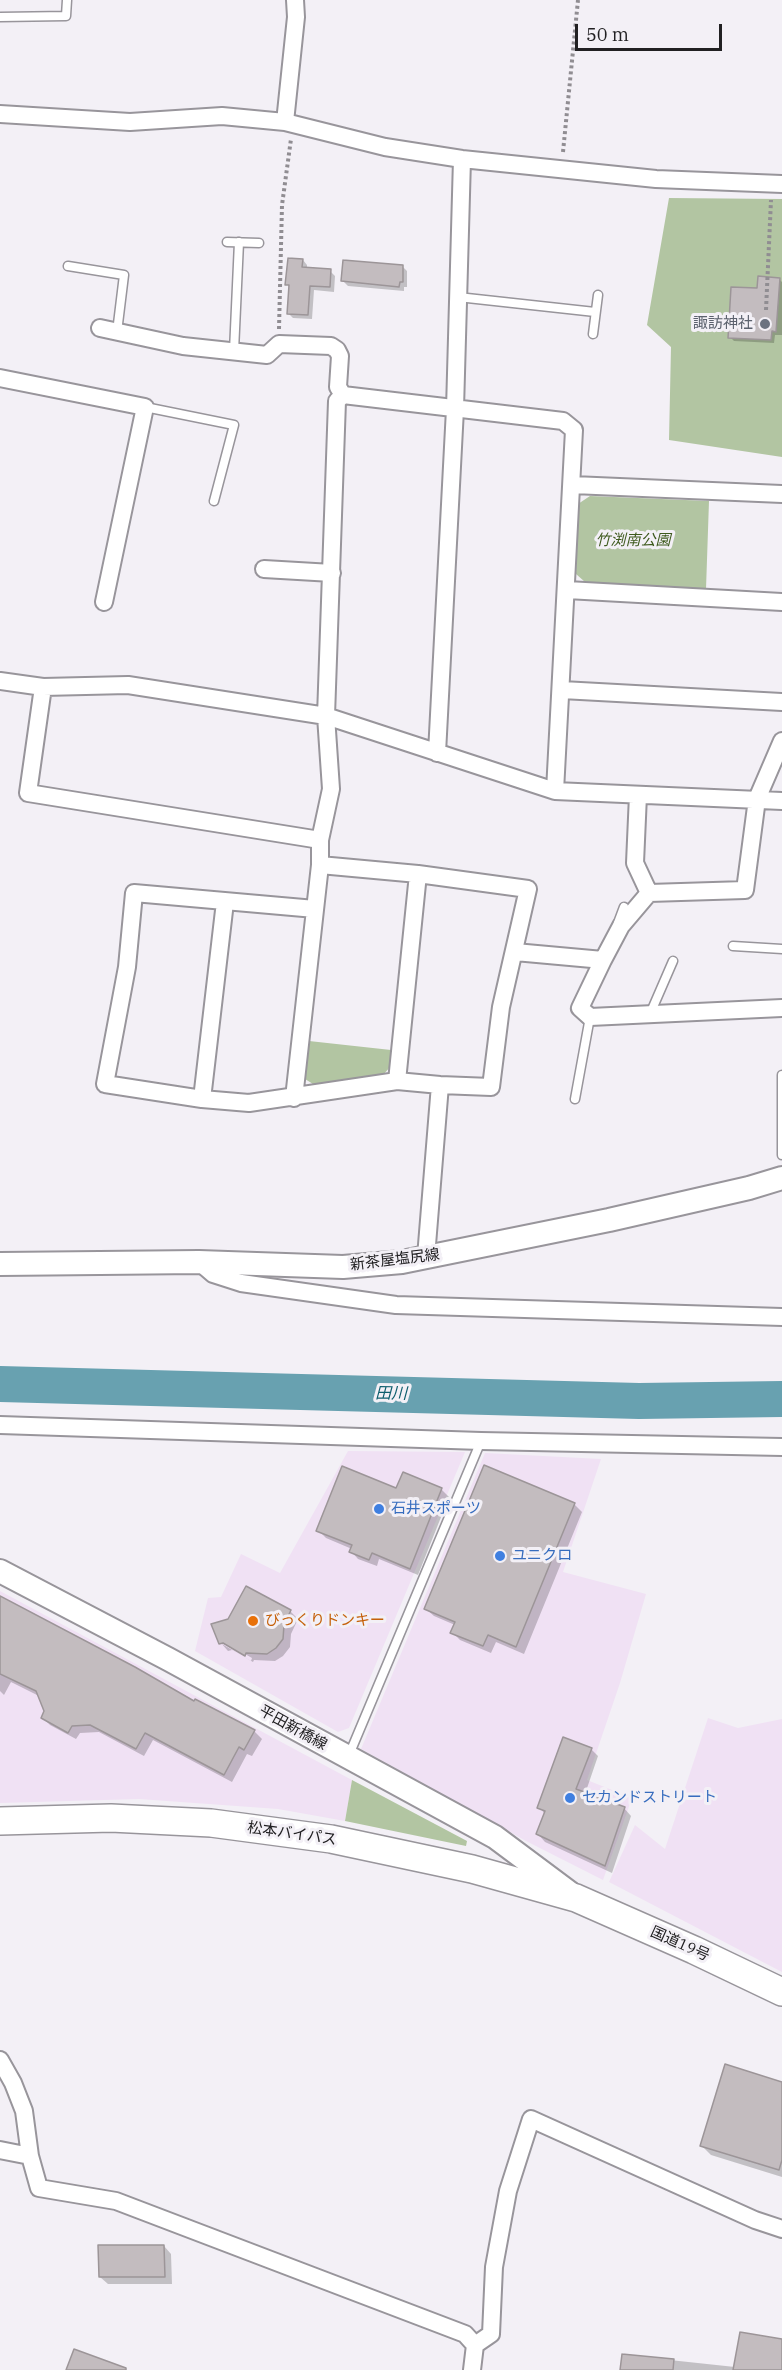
<!DOCTYPE html>
<html>
<head>
<meta charset="utf-8">
<style>
  body { margin:0 }
  #map { position:relative; width:782px; height:2370px; overflow:hidden; background:#f3f0f6; font-family:"IBM Plex Serif",serif }
  canvas { display:block }
  .scale { position:absolute; left:575px; top:24px; width:147px; height:27px; box-sizing:border-box; border:3px solid #212022; border-top:0; padding-left:8px; font-size:18px; line-height:21px; white-space:nowrap; color:#212022; -webkit-text-stroke:4px #f3f0f6; paint-order:stroke }
</style>
</head>
<body>
<div id="map">
<canvas width="782" height="2370"></canvas>
<div class="scale">50 m</div>
</div>
<script>
const context = document.querySelector('canvas').getContext('2d');
context.lineJoin = 'round';
function fill(path, color) { context.fillStyle = color; context.fill(path, 'evenodd'); }
const toPath = rows => new Path2D(rows.map(r => 'M' + r).join(''));
function trace(path, color, width, dash) { context.strokeStyle = color; context.lineWidth = width; context.lineCap = dash ? 'butt' : 'round'; context.setLineDash(dash || []); context.stroke(path); }
function drawText(font, color, halo, rows, align = 'center') {
  context.font = font + ' "IBM Plex Serif","Noto Sans JP",serif'; context.lineWidth = 6; context.setLineDash([]); context.textBaseline = 'middle'; context.strokeStyle = halo; context.fillStyle = color; for (const [text, x, y, turn = 0] of rows) {
    context.save(); context.translate(x, y); context.rotate((+turn || 0) * Math.PI / 180); context.textAlign = isNaN(turn) ? turn : align; if (halo) context.strokeText(text, 0, 0); context.fillText(text, 0, 0); context.restore();
  }
}
const commercial = toPath([
  [348,1451,465,1452,349,1728,338,1732,195,1651,208,1598,221,1597,241,1554,280,1573],
  [485,1453,601,1459,563,1572,646,1594,620,1683,587,1780,632,1798,603,1880,526,1841,361,1749],
  [0,1591,352,1780,345,1821,278,1809,139,1799,0,1803],
  [708,1718,738,1728,782,1719,782,1972,609,1882,635,1825,665,1849]
]);
const green = toPath([
  [669,198,782,199,782,457,669,440,671,347,647,325],
  [590,496,709,501,706,589,585,582,576,574,578,504],
  [309,1041,391,1050,391,1066,383,1075,313,1084,305,1079],
  [352,1780,467,1841,466,1846,345,1821]
]);
const shadow = toPath([
  [303,260,307,265,307,269,330,271,335,276,334,292,314,290,312,319,293,318,288,313,290,288,287,284],
  [402,266,407,271,407,287,404,287,404,291,348,286,343,281],
  [779,279,782,282,782,335,775,335,774,343,734,341,730,337,759,290],
  [441,1489,449,1497,418,1575,379,1559,377,1566,358,1559,351,1551,352,1549,326,1538,318,1530,397,1490],
  [574,1504,582,1512,524,1654,496,1642,491,1653,460,1640,452,1632,455,1625,434,1616,426,1609],
  [247,1588,290,1611,298,1619,291,1634,290,1647,283,1656,275,1661,254,1660,253,1662,232,1650,228,1651,221,1643,229,1620],
  [222,1641,252,1658,251,1661,222,1644],
  [0,1598,195,1703,254,1731,262,1739,252,1756,247,1754,232,1782,153,1740,144,1756,99,1732,80,1733,76,1739,50,1725,42,1717,46,1711,39,1696,11,1682,4,1695,0,1691],
  [591,1749,598,1756,585,1794,624,1808,631,1816,612,1873,545,1842,538,1834,545,1814,539,1807],
  [782,2084,782,2177,711,2155,701,2145],
  [164,2246,171,2254,172,2284,108,2284,100,2277],
  [782,2340,782,2370,622,2370,623,2355,735,2367]
]);
const river = toPath([
  [0,1384,639,1401,782,1399]
]);
const building = toPath([
  [288,258,303,259,302,267,331,269,330,287,310,286,308,315,287,314,289,285,285,285,288,258],
  [343,260,403,265,403,282,400,282,399,287,341,281,343,260],
  [758,276,780,278,776,332,772,331,771,340,728,338,731,287,757,288,758,276],
  [484,1465,575,1503,516,1647,488,1635,483,1646,450,1633,455,1622,424,1609,484,1465],
  [342,1466,396,1488,403,1472,442,1488,410,1569,372,1553,369,1560,349,1552,352,1545,316,1531,342,1466],
  [246,1586,291,1610,284,1625,283,1639,276,1648,267,1654,246,1653,245,1656,223,1643,219,1644,211,1624,228,1619,246,1586],
  [0,1596,135,1667,194,1701,195,1699,255,1730,244,1750,239,1747,224,1775,145,1733,136,1749,90,1725,72,1726,68,1733,41,1718,44,1711,36,1691,0,1674,0,1596],
  [563,1737,592,1748,576,1789,625,1807,605,1866,536,1834,545,1811,537,1808,563,1737],
  [725,2064,782,2082,782,2160,779,2170,700,2146,725,2064],
  [98,2245,164,2245,165,2277,99,2277,98,2245],
  [740,2332,782,2339,782,2370,733,2370,740,2332],
  [74,2349,126,2368,126,2370,66,2370,74,2349],
  [622,2354,674,2359,673,2370,620,2370,622,2354]
]);
const path = toPath([
  [563,152,578,0],
  [766,310,771,200],
  [279,329,282,205,291,139]
]);
const service = toPath([
  [0,17,66,16,67,0],
  [227,242,259,243],
  [68,266,124,275,117,332],
  [458,297,595,312],
  [593,334,598,295],
  [234,351,239,242],
  [145,407,234,425,214,501],
  [618,923,624,907],
  [733,946,782,949],
  [650,1014,673,961],
  [782,1075,782,1155],
  [575,1099,590,1017],
  [349,1755,481,1441]
]);
const minor = toPath([
  [0,114,130,122,222,116,285,122,385,147,462,159,656,179,782,184],
  [285,122,296,17,295,0],
  [100,328,183,346,267,355,279,344,331,346,337,350,340,356,338,387,343,395],
  [0,378,145,407,104,602],
  [343,395,563,421,574,430,555,791],
  [573,485,782,494],
  [264,569,332,573],
  [567,590,782,602],
  [0,681,43,687,128,685,326,716,555,791,782,801],
  [43,687,28,793,320,840],
  [562,690,782,702],
  [437,753,455,409,462,159],
  [638,795,635,863,649,893],
  [315,909,134,893,127,967,105,1084,202,1099,249,1103,397,1081,440,1085,491,1087,501,1007,528,889,418,874,320,865,320,840,331,789,326,716,337,401,343,395],
  [515,952,603,960,621,926,649,893,745,890,757,799,782,741],
  [603,960,580,1008,590,1017,782,1008],
  [397,1081,418,874],
  [294,1098,320,865],
  [202,1099,225,902],
  [426,1257,440,1085],
  [199,1262,213,1274,241,1283,396,1305,782,1317],
  [0,1425,481,1441,782,1447],
  [0,2060,13,2083,24,2111,30,2156,39,2188,116,2201,465,2334,475,2345,472,2370],
  [0,2150,30,2156],
  [475,2345,491,2334,494,2267,508,2191,531,2119,755,2220,782,2229]
]);
const secondary = toPath([
  [0,1264,199,1262,343,1267,402,1262,609,1220,749,1188,782,1178],
  [0,1571,168,1659,495,1837,570,1893]
]);
const trunk = toPath([
  [0,1821,111,1818,211,1823,331,1839,472,1869,576,1898,694,1950,782,1992]
]);
const markers = [
  [765,324,6,"#6b7280"],
  [379,1509,6,"#3f7fe0"],
  [500,1556,6,"#3f7fe0"],
  [253,1621,6,"#e8710a"],
  [570,1798,6,"#3f7fe0"]
];
const worshipNames = [
  ["諏訪神社",753,324]
];
const parkNames = [
  ["竹渕南公園",633,541]
];
const streetNames = [
  ["新茶屋塩尻線",395,1260,-7],
  ["平田新橋線",293,1728,29],
  ["松本バイパス",292,1834,8],
  ["国道19号",680,1944,24]
];
const shopNames = [
  ["石井スポーツ",391,1509],
  ["ユニクロ",512,1556],
  ["セカンドストリート",582,1798]
];
const foodNames = [
  ["びっくりドンキー",265,1621]
];
const waterNames = [
  ["田川",391,1394,1]
];
fill(commercial, '#f0e1f4');
fill(green, '#b2c5a2');
fill(shadow, '#0003');
trace(river, '#68a1b0', 36);
fill(building, '#c3bcbf');
trace(building, '#9c9598', 1.5);
trace(service, '#98959b', 11);
trace(minor, '#98959b', 20);
trace(secondary, '#98959b', 26);
trace(trunk, '#98959b', 30);
trace(path, '#908d92', 4, [3, 3]);
trace(service, '#fff', 8);
trace(minor, '#fff', 16);
trace(secondary, '#fff', 22);
trace(trunk, '#fff', 27);
for (const [x, y, r, color] of markers) { const dot = new Path2D(); dot.arc(x, y, r, 0, 2 * Math.PI); context.fillStyle = color; context.fill(dot); trace(dot, '#f3f0f6', 2); }
drawText('15px', '#5b616d', '#f3f0f6', worshipNames, 'right');
drawText('italic 15px', '#3e5a1e', '#f3f0f6', parkNames);
drawText('15px', '#212022', '#f3f0f6', streetNames);
drawText('15px', '#366cbe', '#f3f0f6', shopNames, 'left');
drawText('15px', '#c56008', '#f3f0f6', foodNames, 'left');
drawText('italic 16px', '#0e5e6e', '#f3f0f6', waterNames);
</script>
</body>
</html>
